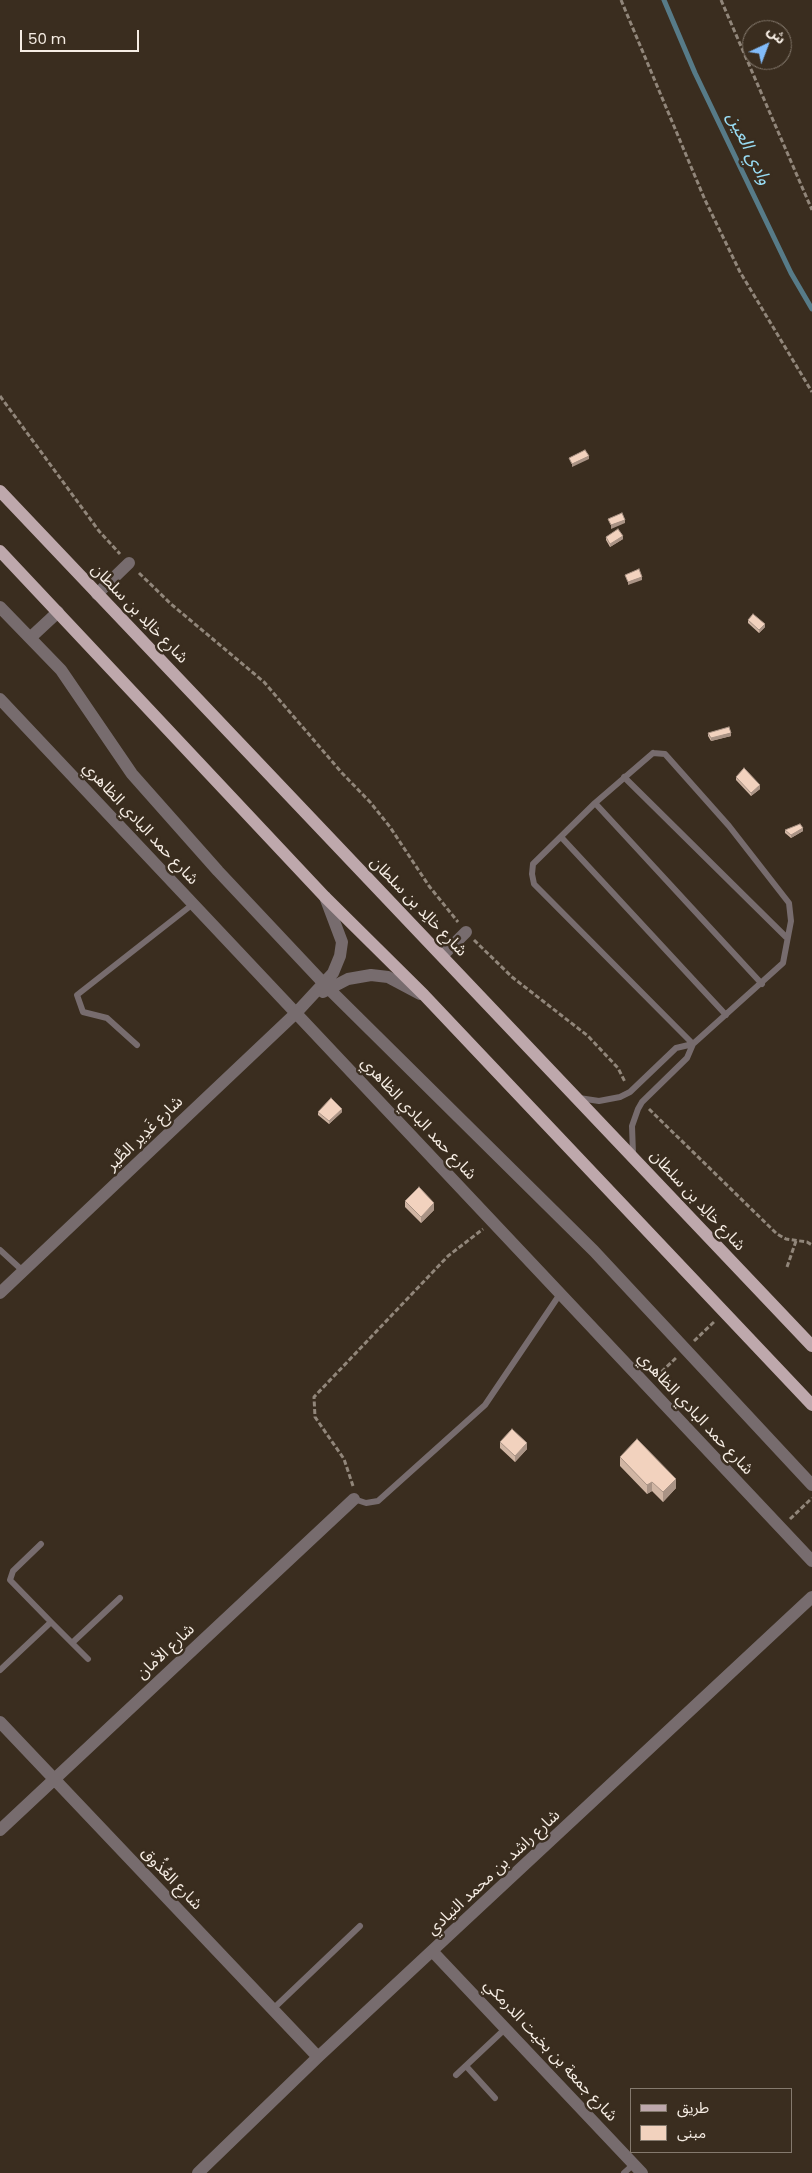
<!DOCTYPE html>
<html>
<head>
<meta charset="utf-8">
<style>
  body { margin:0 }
  #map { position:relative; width:812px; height:2173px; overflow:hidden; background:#3a2d1f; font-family:Poppins,"Noto Sans Arabic",sans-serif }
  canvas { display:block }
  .legend { position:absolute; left:630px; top:2088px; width:162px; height:65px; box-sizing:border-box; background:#3a2d1f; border:1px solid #857a6e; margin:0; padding:6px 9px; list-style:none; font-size:15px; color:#f6ede4 }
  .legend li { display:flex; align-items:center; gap:10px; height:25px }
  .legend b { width:25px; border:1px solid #857a6e }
  .north { position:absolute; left:742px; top:20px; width:50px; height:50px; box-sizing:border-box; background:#3a2d1f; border:1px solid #857a6e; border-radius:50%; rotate:43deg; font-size:14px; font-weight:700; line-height:20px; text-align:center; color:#f6ede4 }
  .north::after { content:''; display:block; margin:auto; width:18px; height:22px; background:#82bcfa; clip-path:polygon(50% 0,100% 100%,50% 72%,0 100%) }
  .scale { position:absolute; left:20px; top:30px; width:119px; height:22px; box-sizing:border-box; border:2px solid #f6ede4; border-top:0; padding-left:6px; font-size:15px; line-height:18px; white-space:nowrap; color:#f6ede4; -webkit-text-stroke:4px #3a2d1f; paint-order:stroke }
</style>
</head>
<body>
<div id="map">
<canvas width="812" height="2173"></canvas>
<ul class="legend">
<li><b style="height:6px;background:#bea8ac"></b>طريق</li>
<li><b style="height:14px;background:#f2d2be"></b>مبنى</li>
</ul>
<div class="north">ش</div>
<div class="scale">50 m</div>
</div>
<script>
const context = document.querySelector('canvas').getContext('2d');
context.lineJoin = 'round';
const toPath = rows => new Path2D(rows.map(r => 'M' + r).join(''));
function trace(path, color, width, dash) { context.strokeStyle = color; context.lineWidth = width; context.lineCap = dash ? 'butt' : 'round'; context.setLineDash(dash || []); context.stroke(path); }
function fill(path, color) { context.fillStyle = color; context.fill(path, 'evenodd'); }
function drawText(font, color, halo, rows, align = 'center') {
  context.font = font + ' Poppins,"Noto Sans Arabic",sans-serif'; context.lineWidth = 5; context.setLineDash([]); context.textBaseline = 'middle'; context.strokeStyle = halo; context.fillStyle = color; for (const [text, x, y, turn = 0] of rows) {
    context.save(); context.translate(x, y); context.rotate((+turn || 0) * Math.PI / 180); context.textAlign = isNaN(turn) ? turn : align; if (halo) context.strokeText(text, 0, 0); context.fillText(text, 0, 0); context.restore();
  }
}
const stream = toPath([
  [664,0,695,73,791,273,812,309]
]);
const path = toPath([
  [621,0,705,200,740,272,812,392],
  [721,0,812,210],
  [0,396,99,531,120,554],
  [139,573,171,604,264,682,342,773,370,802,390,827,429,886,458,922],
  [474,940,512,977,588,1036,618,1068,625,1082],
  [649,1109,777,1234,786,1239,807,1242,812,1245],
  [787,1267,796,1241],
  [694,1341,715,1321],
  [656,1377,677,1357],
  [353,1486,344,1459,315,1417,314,1397,448,1256,483,1229],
  [790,1519,812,1498]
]);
const lane = toPath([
  [653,753,665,754,729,826,789,903,791,921,783,963,693,1044,534,884,532,874,533,864,595,803,653,753],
  [624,777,787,938],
  [595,803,762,984],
  [562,838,726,1015],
  [137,1045,107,1018,83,1012,77,995,193,904],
  [579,1098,599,1101,620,1097,630,1092,676,1048,693,1044,687,1058,642,1102,638,1109,632,1126,633,1154],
  [0,1250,23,1271],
  [354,1499,366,1503,378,1501,485,1405,560,1294],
  [41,1544,13,1571,10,1580,51,1622],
  [72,1643,120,1598],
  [0,1670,51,1622,88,1659],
  [273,2009,360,1926],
  [466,2066,495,2098],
  [456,2075,506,2028],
  [624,2173,634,2164]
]);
const street = toPath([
  [97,594,129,563],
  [0,607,61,670,132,774,218,871,329,989,594,1251,812,1485],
  [30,638,58,612],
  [0,699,812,1561],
  [442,956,466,932],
  [323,992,348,979,371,975,388,977,420,994],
  [0,1293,296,1013,333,973,340,956,342,942,325,897],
  [0,1722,318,2057],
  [0,1830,354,1499],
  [433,1952,642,2173],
  [198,2173,318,2057,812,1597]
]);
const primary = toPath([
  [0,491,812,1346],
  [0,551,325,897,424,995,812,1405]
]);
const wall = toPath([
  [606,537,623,539,610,547,606,540],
  [748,620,765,627,759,633,748,623],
  [708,733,731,736,711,741,708,736],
  [736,777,760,789,751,796,736,780],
  [785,830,803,831,791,838,785,833],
  [318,1112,342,1112,329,1124,318,1115],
  [405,1201,434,1210,421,1223,405,1207],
  [500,1442,527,1449,515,1462,500,1448],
  [620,1457,676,1488,663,1502,652,1491,647,1494,620,1466]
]);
const shadedWall = toPath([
  [589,456,589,459,572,467,572,464],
  [625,520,625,523,611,529,611,525],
  [623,536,623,539,610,547,610,544],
  [642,577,642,580,628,585,628,582],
  [765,624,765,627,759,633,759,630],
  [731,733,731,736,711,741,711,738],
  [760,785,760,789,751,796,751,793],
  [803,828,803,831,791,838,791,835],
  [342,1109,342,1112,329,1124,329,1121],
  [434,1203,434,1210,421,1223,421,1217],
  [527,1443,527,1449,515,1462,515,1456],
  [676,1479,676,1488,663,1502,663,1492],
  [652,1482,652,1491,647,1494,647,1485]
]);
const building = toPath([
  [585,450,589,456,572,464,569,458,585,450],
  [622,513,625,520,611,525,608,519,622,513],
  [618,529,623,536,610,544,606,537,618,529],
  [639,569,642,577,628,582,625,575,639,569],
  [753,614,765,624,759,630,748,620,753,614],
  [729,727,731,733,711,738,708,733,729,727],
  [744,768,760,785,751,793,736,777,744,768],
  [800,824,803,828,791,835,785,830,800,824],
  [331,1098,342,1109,329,1121,318,1112,331,1098],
  [419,1187,434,1203,421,1217,405,1201,419,1187],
  [512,1429,527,1443,515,1456,500,1442,512,1429],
  [637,1439,676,1479,663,1492,652,1482,647,1485,620,1457,637,1439]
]);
const streetNames = [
  ["شارع خالِد بن سلطان",139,614,46],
  ["شارع حمد البادي الظاهري",140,824,47],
  ["شارع خالِد بن سلطان",418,907,46],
  ["شارع حمد البادي الظاهري",418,1119,47],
  ["شارع غَدِير الطَّير",145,1134,-44],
  ["شارع خالِد بن سلطان",697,1201,47],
  ["شارع حمد البادي الظاهري",695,1414,47],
  ["شارع الأمان",166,1652,-43],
  ["شارع راشد بن محمد النيادي",494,1873,-43],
  ["شارع العُذُوق",171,1879,46],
  ["شارع جمعة بن بخيت الدرمكي",550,2051,47]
];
const waterNames = [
  ["وادي العين",748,149,64]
];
trace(stream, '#577b88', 5);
trace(path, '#91867a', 3, [5, 2.5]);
trace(lane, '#776c6e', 6);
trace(street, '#776c6e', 12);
trace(primary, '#bea8ac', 12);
fill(wall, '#d0b5a3');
fill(shadedWall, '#a99385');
fill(building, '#f2d2be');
trace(building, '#a99385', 1);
drawText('16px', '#f6ede4', '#3a2d1f', streetNames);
drawText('italic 18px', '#99ddf5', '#3a2d1f', waterNames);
</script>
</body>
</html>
